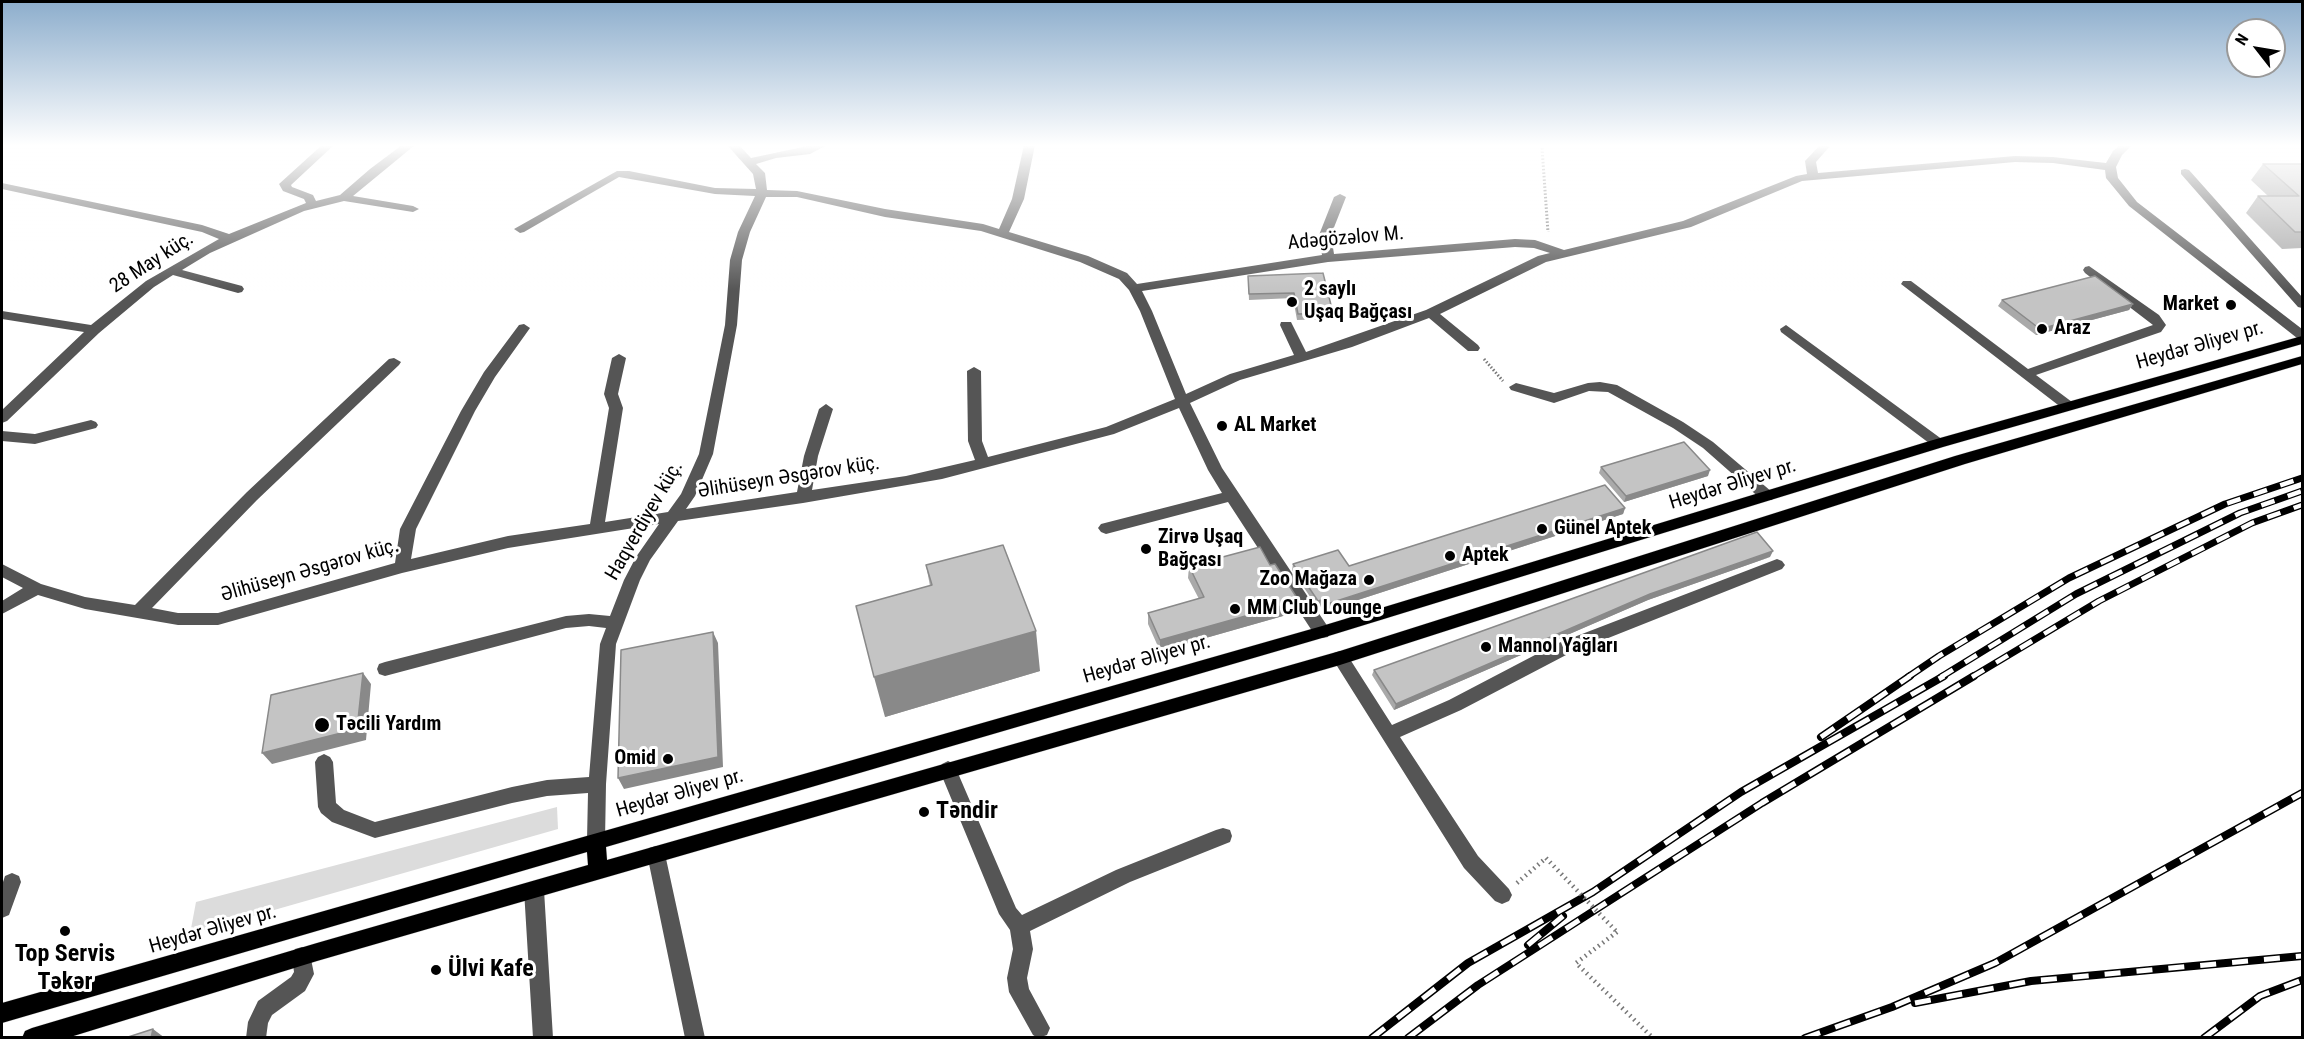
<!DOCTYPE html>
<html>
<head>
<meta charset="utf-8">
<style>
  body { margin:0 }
  #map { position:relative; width:2304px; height:1039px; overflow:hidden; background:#fff; font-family:"Roboto Condensed",sans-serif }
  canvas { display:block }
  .frame { position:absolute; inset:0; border:3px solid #000; pointer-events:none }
  .north { position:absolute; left:2226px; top:18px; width:60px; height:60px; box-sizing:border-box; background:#fff; border:2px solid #999; border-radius:50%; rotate:301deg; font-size:16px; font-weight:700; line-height:24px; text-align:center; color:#000 }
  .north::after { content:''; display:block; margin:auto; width:21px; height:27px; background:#000; clip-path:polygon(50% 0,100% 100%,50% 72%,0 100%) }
</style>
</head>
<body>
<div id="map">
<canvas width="2304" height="1039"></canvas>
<div class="frame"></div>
<div class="north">N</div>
</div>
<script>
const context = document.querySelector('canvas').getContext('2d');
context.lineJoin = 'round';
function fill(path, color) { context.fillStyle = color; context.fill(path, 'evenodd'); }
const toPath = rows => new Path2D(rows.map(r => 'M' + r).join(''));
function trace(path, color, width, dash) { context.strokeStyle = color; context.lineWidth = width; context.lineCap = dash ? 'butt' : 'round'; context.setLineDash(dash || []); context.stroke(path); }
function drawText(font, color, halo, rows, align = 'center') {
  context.font = font + ' "Roboto Condensed",sans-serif'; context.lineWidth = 6; context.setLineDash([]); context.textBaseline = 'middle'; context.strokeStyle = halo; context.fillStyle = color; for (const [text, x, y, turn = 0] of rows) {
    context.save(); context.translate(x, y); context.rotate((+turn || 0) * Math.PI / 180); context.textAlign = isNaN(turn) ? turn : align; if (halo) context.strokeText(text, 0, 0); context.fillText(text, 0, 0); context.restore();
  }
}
const green = toPath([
  [557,807,558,829,190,934,196,902]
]);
const pathFar1 = toPath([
  [1542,148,1548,232],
  [1484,359,1503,381]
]);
const path = toPath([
  [1517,883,1546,858],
  [1617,932,1576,963,1653,1038]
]);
const minor = toPath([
  [322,145,334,145,291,185,292,187,313,195,316,201,340,195,370,169,402,145,415,145,353,196,413,206,419,209,413,212,344,201,304,211,210,253,182,270,242,286,244,289,242,292,238,293,173,275,154,287,99,333,7,421,2,423,2,410,84,332,2,319,2,311,91,325,146,281,219,239,202,232,2,189,2,183,202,225,229,234,306,203,304,199,283,191,279,184,322,145],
  [727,145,739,145,751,158,812,145,827,145,810,154,776,158,756,164,765,173,767,190,797,191,885,209,983,224,999,229,1012,199,1024,145,1035,145,1024,199,1009,232,1088,256,1127,273,1137,284,1322,255,1319,235,1334,197,1340,194,1346,197,1331,235,1334,254,1515,239,1535,240,1564,250,1683,221,1796,176,1807,174,1805,161,1820,145,1831,145,1816,162,1818,173,2015,156,2053,157,2106,163,2113,151,2120,145,2132,145,2122,155,2116,167,2118,178,2137,202,2302,329,2302,339,2297,338,2129,206,2106,178,2105,170,2053,163,2015,162,1802,181,1691,227,1546,262,1440,314,1478,345,1480,348,1478,351,1468,351,1429,318,1352,347,1240,380,1190,403,1222,468,1328,627,1330,632,1328,637,1322,638,1316,637,1228,502,1106,534,1101,532,1098,528,1101,524,1222,493,1208,470,1179,408,1114,434,942,479,803,503,678,521,650,560,640,580,616,644,606,784,605,840,603,846,596,848,589,846,587,840,588,793,547,796,512,803,375,838,332,822,321,813,318,807,315,762,318,757,324,754,330,757,333,762,336,803,344,810,375,822,512,787,547,780,589,777,600,644,606,628,589,626,566,628,385,676,379,674,377,669,379,664,385,662,566,616,589,614,610,616,624,580,636,557,659,524,508,548,402,573,218,625,178,625,85,609,38,595,2,614,2,601,23,588,2,577,2,564,41,584,85,597,135,605,247,492,389,359,394,358,401,362,399,365,257,500,152,608,178,613,218,613,395,563,400,529,461,411,484,372,519,325,524,324,530,328,495,377,475,411,416,529,411,559,508,536,590,524,609,408,604,394,612,358,619,354,626,358,618,394,623,408,605,522,668,512,681,494,699,454,725,325,730,260,738,232,755,196,715,194,619,177,524,232,520,233,514,229,617,171,629,171,715,188,756,189,753,174,727,145],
  [766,197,797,197,885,217,981,231,1080,262,1119,279,1129,290,1140,311,1175,399,1106,427,988,457,982,441,981,371,974,367,967,371,968,441,975,460,906,476,812,490,818,456,833,409,826,404,819,409,804,456,797,492,686,509,695,496,713,454,737,325,742,260,750,232,766,197],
  [1515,247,1534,248,1550,253,1538,256,1426,310,1306,352,1291,322,1281,322,1280,325,1294,355,1230,374,1186,394,1152,311,1142,291,1328,262,1515,247],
  [2185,169,2189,170,2302,297,2302,308,2298,307,2181,174,2181,170,2185,169],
  [2089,266,2159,315,2166,325,2161,332,2036,375,2072,402,2074,405,2072,408,2067,410,2062,408,1901,284,1903,281,1911,281,2028,369,2153,325,2085,273,2083,270,2085,267,2089,266],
  [1786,325,1943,440,1945,443,1943,446,1933,446,1781,332,1780,329,1786,325],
  [1600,382,1617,385,1683,422,1713,442,1772,492,1774,496,1772,500,1762,500,1703,448,1673,428,1608,392,1589,391,1554,403,1511,390,1509,387,1516,383,1554,393,1588,383,1600,382],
  [91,420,96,422,98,425,96,428,35,444,2,441,2,431,35,434,91,420],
  [1777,559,1782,561,1785,565,1782,569,1568,654,1461,710,1400,737,1478,856,1509,889,1512,895,1509,901,1502,904,1495,901,1464,868,1332,658,1334,653,1340,651,1346,653,1392,725,1449,700,1556,644,1777,559],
  [948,761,954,764,1016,908,1022,915,1116,870,1216,830,1223,828,1230,830,1232,836,1230,842,1130,882,1030,931,1033,949,1027,978,1029,989,1050,1028,1047,1035,1038,1038,1033,1035,1009,992,1007,978,1013,949,1010,930,999,914,939,769,942,764,948,761],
  [656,846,663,848,665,854,705,1038,685,1038,647,854,649,848,656,846],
  [12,873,19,876,21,882,9,915,2,918,2,885,5,876,12,873],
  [534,881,541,884,544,890,553,1038,533,1038,524,890,527,884,534,881],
  [302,947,309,949,314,974,305,991,272,1015,268,1023,266,1038,246,1038,248,1022,258,1001,291,977,294,972,292,956,295,949,302,947]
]);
const major = toPath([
  [2302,336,2302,344,1943,447,1322,638,606,847,607,860,1340,651,1955,456,2302,356,2302,364,1965,464,1340,665,317,961,67,1038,22,1038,25,1031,32,1028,317,943,588,865,587,852,2,1023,2,1003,1322,626,1933,440,2302,336]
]);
const railFar1 = toPath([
  [1908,677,1939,656,2069,578,2225,504,2302,478],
  [1941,677,2076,594,2240,513,2302,491],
  [1972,677,2099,601,2252,523,2302,505]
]);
const rail = toPath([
  [1821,737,1910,676],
  [1528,945,1563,916],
  [1915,1003,2031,981,2302,956],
  [1372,1038,1468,963,1593,892,1741,792,1944,676],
  [1408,1038,1478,985,1762,803,1974,676],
  [1805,1038,1892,1007,1995,963,2302,793],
  [2204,1038,2260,996,2302,980]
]);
const pathBridge = toPath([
  [1546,858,1617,932]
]);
const wall = toPath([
  [2263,164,2302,164,2302,248,2282,249,2246,213,2258,196,2268,196,2251,180],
  [1323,273,1333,313,1332,319,1297,320,1293,298,1249,300,1248,276],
  [2002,300,2133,304,2129,310,2036,335,1998,306],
  [1601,467,1708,476,1624,502,1599,473],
  [1625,508,1623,514,1324,611,1320,606,1317,607,1292,570,1293,564,1349,566],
  [1770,557,1648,600,1394,710,1372,675,1374,670],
  [926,565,1040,671,885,717,930,586],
  [1270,565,1299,601,1297,612,1160,651,1148,624,1148,613,1199,599,1188,578,1189,566]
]);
const shadedWall = toPath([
  [2133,304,2129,310,2036,335,2040,329],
  [1710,470,1708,476,1624,502,1626,496],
  [1625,508,1623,514,1324,611,1324,605],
  [1773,551,1770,557,1648,600,1394,710,1396,704,1650,594],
  [1321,600,1320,606,1317,607,1318,601],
  [1299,601,1297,612,1160,651,1160,640],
  [1036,631,1040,671,885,717,874,677],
  [713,632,718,643,723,767,624,789,618,778],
  [363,673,371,684,366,740,272,764,262,753],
  [153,1029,165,1038,151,1038]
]);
const building = toPath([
  [2263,164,2302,164,2302,232,2295,232,2258,196,2299,196,2263,164],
  [1323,273,1333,313,1298,314,1294,293,1249,294,1248,276,1323,273],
  [2095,276,2133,304,2040,329,2002,300,2095,276],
  [1684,442,1710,470,1626,496,1601,467,1684,442],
  [1605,485,1625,508,1324,605,1321,600,1318,601,1293,564,1338,550,1349,566,1605,485],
  [1757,532,1773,551,1650,594,1396,704,1374,670,1757,532],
  [1003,545,1036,631,874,677,856,606,932,585,926,565,1003,545],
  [1260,547,1270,565,1275,564,1299,601,1160,640,1148,613,1204,597,1189,566,1260,547],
  [713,632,718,757,618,778,621,650,713,632],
  [363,673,357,729,262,753,271,695,363,673],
  [153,1029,151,1038,125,1038,153,1029]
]);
const markers = [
  [1292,302,6,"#000"],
  [2231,305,6,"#000"],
  [2042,329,6,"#000"],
  [1222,426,6,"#000"],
  [1542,529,6,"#000"],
  [1146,549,6,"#000"],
  [1450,556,6,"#000"],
  [1369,580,6,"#000"],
  [1235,609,6,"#000"],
  [1486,647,6,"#000"],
  [322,725,8,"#000"],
  [668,759,6,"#000"],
  [924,812,6,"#000"],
  [65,931,6,"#000"],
  [436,970,6,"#000"]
];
const streetNames = [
  ["Adəgözəlov M.",1346,239,-5],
  ["28 May küç.",152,263,-33],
  ["Heydər Əliyev pr.",2200,346,-16],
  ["Əlihüseyn Əsgərov küç.",789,478,-9],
  ["Heydər Əliyev pr.",1733,485,-17],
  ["Haqverdiyev küç.",645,521,-60],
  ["Əlihüseyn Əsgərov küç.",310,571,-16],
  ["Heydər Əliyev pr.",1147,660,-16],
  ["Heydər Əliyev pr.",680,794,-16],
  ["Heydər Əliyev pr.",213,930,-16]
];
const poiNames = [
  ["2 saylı",1304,290],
  ["Uşaq Bağçası",1304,313],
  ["Market",2219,305,"right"],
  ["Araz",2054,329],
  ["AL Market",1234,426],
  ["Günel Aptek",1554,529],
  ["Zirvə Uşaq",1158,538],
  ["Bağçası",1158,561],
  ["Aptek",1462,556],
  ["Zoo Mağaza",1357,580,"right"],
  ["MM Club Lounge",1247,609],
  ["Mannol Yağları",1498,647],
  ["Təcili Yardım",336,725],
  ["Omid",656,759,"right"]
];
const nearPoinames = [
  ["Təndir",936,812],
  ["Top Servis",65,955,"center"],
  ["Təkər",65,983,"center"],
  ["Ülvi Kafe",448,970]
];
fill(green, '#dcdcdc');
trace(major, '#dbdbdb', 1);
trace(pathFar1, '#777', 3, [1.5, 2]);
trace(path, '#777', 4.5, [1.5, 4]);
fill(minor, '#555');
fill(major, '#000');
trace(railFar1, '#000', 7);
trace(rail, '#000', 8);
trace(railFar1, '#fff', 4.5, [14]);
trace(rail, '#fff', 5, [16]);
trace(pathBridge, '#777', 4.5, [1.5, 4]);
fill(wall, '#a9a9a9');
fill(shadedWall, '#898989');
fill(building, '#c4c4c4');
trace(building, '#898989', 1.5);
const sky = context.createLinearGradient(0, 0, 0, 291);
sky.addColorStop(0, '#8cadcc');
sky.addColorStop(0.5, '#fff');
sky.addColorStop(1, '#ffffff00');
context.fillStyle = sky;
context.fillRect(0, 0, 2304, 291);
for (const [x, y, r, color] of markers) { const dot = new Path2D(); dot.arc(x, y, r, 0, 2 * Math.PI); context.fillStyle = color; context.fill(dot); trace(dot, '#fff', 2); }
drawText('20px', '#000', '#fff', streetNames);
drawText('bold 20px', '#000', '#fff', poiNames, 'left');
drawText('bold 24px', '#000', '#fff', nearPoinames, 'left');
</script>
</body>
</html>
